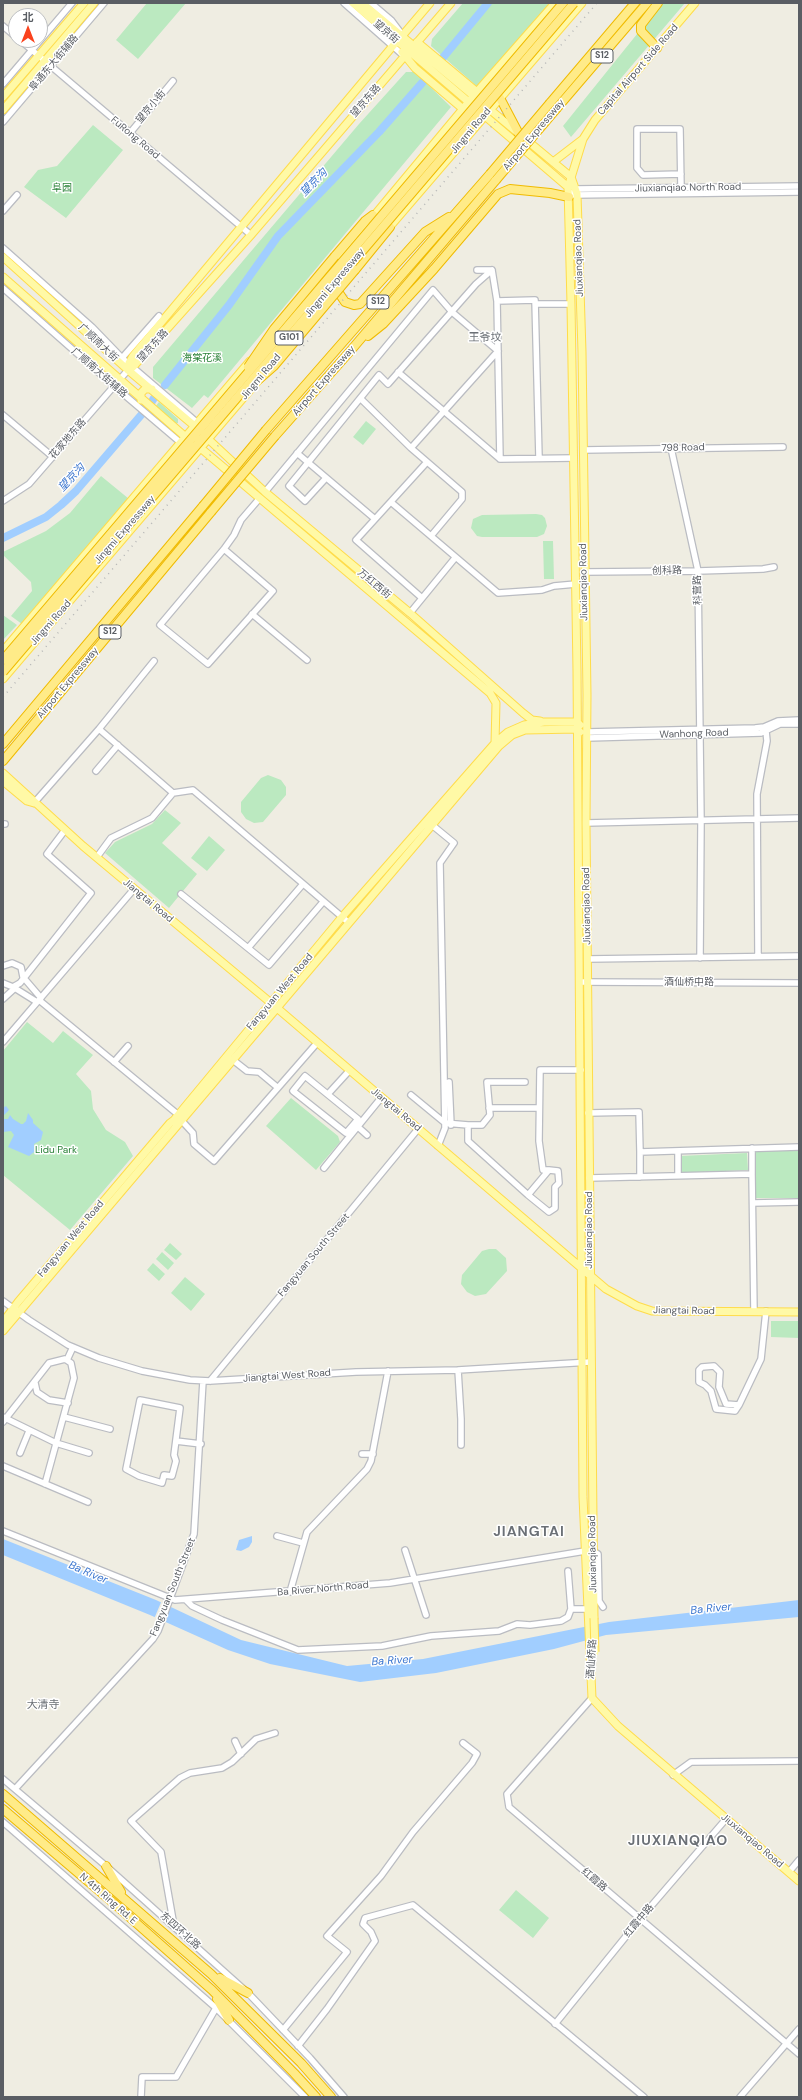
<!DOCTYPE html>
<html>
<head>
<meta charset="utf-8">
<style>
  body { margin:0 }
  #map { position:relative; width:802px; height:2100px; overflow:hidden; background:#efede2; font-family:"DM Sans","Noto Sans SC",sans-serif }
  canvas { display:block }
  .frame { position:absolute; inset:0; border:4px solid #5a5e64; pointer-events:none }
  .north { position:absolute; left:8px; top:8px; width:40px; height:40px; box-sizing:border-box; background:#fff; border:1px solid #bdbfc1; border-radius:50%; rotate:0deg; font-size:11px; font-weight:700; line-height:16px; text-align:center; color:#5a5e64 }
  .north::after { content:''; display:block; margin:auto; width:14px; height:18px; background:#fa421d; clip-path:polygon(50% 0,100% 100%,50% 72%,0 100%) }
</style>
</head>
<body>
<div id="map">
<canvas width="802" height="2100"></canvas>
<div class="frame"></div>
<div class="north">北</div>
</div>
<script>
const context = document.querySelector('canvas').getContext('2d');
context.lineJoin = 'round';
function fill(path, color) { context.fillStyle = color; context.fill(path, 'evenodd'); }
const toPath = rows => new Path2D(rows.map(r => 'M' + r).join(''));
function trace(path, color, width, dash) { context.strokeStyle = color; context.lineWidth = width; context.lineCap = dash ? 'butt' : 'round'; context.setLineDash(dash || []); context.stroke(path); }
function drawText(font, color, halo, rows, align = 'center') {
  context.font = font + ' "DM Sans","Noto Sans SC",sans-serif'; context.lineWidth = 3; context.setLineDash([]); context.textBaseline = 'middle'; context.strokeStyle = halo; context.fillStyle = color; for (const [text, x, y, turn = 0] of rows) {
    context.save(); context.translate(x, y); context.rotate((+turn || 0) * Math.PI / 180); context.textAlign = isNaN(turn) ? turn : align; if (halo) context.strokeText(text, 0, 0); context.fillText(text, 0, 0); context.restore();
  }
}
const green = toPath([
  [147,3,186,3,138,59,116,40],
  [463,3,558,3,484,90,481,90,431,46,432,39],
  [662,3,685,3,571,137,563,126],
  [406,72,415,72,451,107,208,398,204,395,192,408,153,378,153,367,359,124],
  [93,125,123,150,66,218,24,187,38,170,57,166],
  [159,402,178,419,178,423,174,424,155,407],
  [366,421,376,429,363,445,353,437],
  [101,476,134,503,26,627,11,616,32,591,31,582,3,555,3,552,46,531,70,513],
  [536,514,542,515,545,518,547,526,544,534,537,537,482,537,477,536,471,528,473,519,482,515],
  [543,541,553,541,554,579,544,579],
  [3,615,17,625,3,640],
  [268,775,281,780,286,787,286,795,263,822,254,823,246,819,241,812,241,802,261,778],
  [165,810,181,823,162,843,197,874,169,908,105,853,115,842,152,824],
  [209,836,225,850,207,871,191,858],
  [27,1022,53,1043,63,1031,93,1055,76,1074,91,1091,93,1109,106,1130,125,1142,133,1156,70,1230,3,1175,3,1051],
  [291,1098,338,1136,340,1142,316,1170,266,1126],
  [755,1151,799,1151,799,1198,756,1198],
  [747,1153,748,1170,680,1173,679,1156],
  [170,1243,182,1254,176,1260,164,1250],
  [489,1249,496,1249,506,1258,507,1271,486,1294,475,1296,467,1292,461,1284,462,1275,482,1251],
  [162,1252,174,1263,168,1270,156,1259],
  [153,1263,165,1274,159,1281,147,1270],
  [185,1277,205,1294,191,1311,171,1293],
  [771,1321,799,1321,799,1338,771,1337],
  [516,1890,549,1918,533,1938,499,1910]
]);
const water = toPath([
  [6,1106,9,1110,3,1116,4,1119,8,1119,10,1115,13,1119,21,1124,23,1124,26,1121,28,1113,33,1120,33,1123,43,1132,41,1140,34,1144,34,1152,29,1156,8,1147,14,1135,11,1131,3,1132,3,1108],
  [252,1536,252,1542,249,1547,241,1551,236,1550,239,1540],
  [3,1539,156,1600,241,1640,347,1666,423,1659,609,1622,799,1600,799,1617,606,1635,554,1649,436,1673,360,1682,270,1664,228,1650,150,1615,3,1555]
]);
const pier = toPath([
  [162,1600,172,1604,164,1623,154,1619]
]);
const river = toPath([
  [165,385,229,305,278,236,379,132,422,83,488,3],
  [151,403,154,398],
  [3,538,46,517,61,505,76,491,142,414]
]);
const minor = toPath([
  [344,3,404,56],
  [371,3,391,20,400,32],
  [3,26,16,37],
  [20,40,251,235],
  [3,84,72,3],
  [3,122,104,3],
  [130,133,173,81],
  [681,174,643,175,637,168,637,129,680,129,681,188],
  [574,195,799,192],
  [569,197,576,189,799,186],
  [3,211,17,195],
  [3,248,92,327,122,358,200,425],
  [477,270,492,270,497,301,500,459],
  [3,288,114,386,181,443,184,444],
  [497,301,535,300,539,458],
  [535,304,571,304],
  [122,358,159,316],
  [398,372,500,459,574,458],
  [361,399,411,448,462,492,462,499,431,536],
  [3,415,53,457],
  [671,448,698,571,701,822,700,958],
  [583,450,783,447],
  [297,453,375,519],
  [326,478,305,501,289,486,379,375,388,384,476,284,492,270],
  [265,492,433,290,452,312,498,351,411,448],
  [3,501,29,484,128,370],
  [392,503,498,593,542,590,554,586,576,584],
  [224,549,273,591,208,664,160,625,224,549,234,535,241,520,259,499],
  [584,572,698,571,763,569,774,567],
  [422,598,356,540,427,462],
  [410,613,455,558],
  [252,614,307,660],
  [99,729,173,793],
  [587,732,755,728,764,727,778,721,799,720],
  [587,738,761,733,780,724,799,724],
  [96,771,118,745],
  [34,803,99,729,154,661],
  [586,823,799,818],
  [3,824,5,824],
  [432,825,454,843,440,863,445,1128,438,1146],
  [97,857,111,838,152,818,173,793,193,790,348,922],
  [181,894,269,965,323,902],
  [248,948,303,884],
  [758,956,757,794,767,741,766,731],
  [588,959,799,956],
  [3,966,12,963,21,967,23,977,41,998],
  [580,982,799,983],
  [3,983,13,987,20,983,91,893,47,854,65,830],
  [13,987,37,1002],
  [3,999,15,988],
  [39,1000,181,1117],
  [3,1042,134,889],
  [233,1060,247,1071,259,1072,277,1087],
  [114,1062,128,1046],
  [305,1076,358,1119,346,1133,293,1091,305,1076],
  [449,1082,451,1125],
  [328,1094,349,1071],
  [411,1095,445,1123,468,1125,468,1141,528,1195,549,1212,555,1208,555,1187,559,1183,558,1171,549,1170,528,1195],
  [489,1108,539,1108],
  [588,1113,639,1112,640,1152],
  [182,1121,193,1133,194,1144,214,1161,317,1043],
  [468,1125,482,1125,490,1115,487,1082,525,1082],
  [358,1127,367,1135],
  [678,1152,678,1176],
  [324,1168,381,1098],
  [549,1170,543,1170,539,1141,540,1070,581,1070],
  [752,1174,754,1312],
  [640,1177,640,1152,799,1147],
  [589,1178,752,1174,752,1148],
  [753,1203,799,1202],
  [3,1301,29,1320,68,1345,99,1358,142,1371,190,1380,210,1381,356,1372,458,1370,590,1362],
  [67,1360,73,1347],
  [458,1370,461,1419,461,1445],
  [210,1381,418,1129],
  [35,1383,37,1392,49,1400,68,1403],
  [140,1400,180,1408,174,1455,176,1461,172,1476,164,1475,162,1483,139,1476,126,1469,140,1400],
  [739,1405,735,1411,716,1409,711,1391,705,1385,699,1382,699,1370,702,1367,714,1366,720,1372,719,1387,726,1404,739,1405,761,1359,766,1311],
  [3,1417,56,1443,89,1453],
  [64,1417,110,1429],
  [3,1422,49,1363,65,1359,71,1363,74,1378,45,1484],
  [176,1441,201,1444],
  [20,1453,29,1431],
  [362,1454,373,1454],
  [3,1466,88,1502],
  [3,1531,175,1600,390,1583,585,1551,593,1551,598,1554,599,1601,603,1607],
  [277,1536,303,1543],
  [405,1550,426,1615],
  [290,1592,307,1532,367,1469,371,1461,388,1371],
  [186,1600,192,1606,222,1620,298,1650,382,1646,431,1636,499,1631,517,1624,530,1625,561,1621,568,1617,571,1609,568,1571],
  [571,1609,587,1609],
  [592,1698,507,1794,509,1807,799,2054],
  [235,1741,241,1754],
  [673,1775,691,1762,799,1761],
  [3,1779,106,1866,248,1993,310,2058,344,2097],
  [15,1789,153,1639,158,1631,194,1534,203,1381],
  [3,1822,216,2008,305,2097],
  [789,1872,799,1860],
  [174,1926,161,1852,131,1821,180,1778,190,1773,222,1768,232,1762,256,1739,275,1733],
  [555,2024,640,1919,726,1819],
  [283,2030,347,1952,327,1936,381,1876,413,1832,472,1763,477,1754,463,1743],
  [298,2046,327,2009,375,1941,371,1932,363,1924,365,1918,413,1905,644,2097],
  [141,2097,142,2077,176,2077,216,2008],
  [740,2097,799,2029]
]);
const major = toPath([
  [353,3,568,187,571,304,577,671,583,1497,592,1698,618,1726,799,1881],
  [362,3,571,177,577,194,582,352,587,695,586,823,594,1618],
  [402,36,430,3],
  [417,42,477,92],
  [414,46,451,3],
  [402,52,415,68,463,109],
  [3,97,84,3],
  [3,110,94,3],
  [553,162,583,139],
  [570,181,583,139,595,120,695,3],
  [387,230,582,3],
  [3,257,128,370,197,428],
  [338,259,482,86,555,3],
  [3,277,189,440],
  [128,370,129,363,133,356,397,41],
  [128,370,133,367,251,235,409,51],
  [141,400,141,393,145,389,152,389],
  [206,437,265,492,410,613,523,713,532,720,540,721],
  [197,445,490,693,496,703,495,743],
  [3,651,250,361],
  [3,679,262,376],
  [3,773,83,846,277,1008,606,1289,637,1306,652,1311,799,1312],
  [3,781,27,801,34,803],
  [3,1322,18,1302,170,1123,174,1120,342,917,495,743,508,732,524,725,544,722,577,722,580,725],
  [3,1331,499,746,512,735,525,730,577,729,580,732]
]);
const highway = toPath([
  [657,48,641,31,641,25,658,3],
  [500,98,519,134],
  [550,103,635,3],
  [557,108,647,3],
  [335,256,365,221,373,215],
  [355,270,390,227],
  [338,286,339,293,345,302,354,305,360,304,425,232,449,217],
  [368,336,383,324,434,269,498,194,510,189,550,193,569,197],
  [266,430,490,174],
  [275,436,352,349,496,180],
  [3,744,203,506],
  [3,761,211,512],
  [3,1794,211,1974,301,2063,331,2097],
  [3,1809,117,1906,212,1990,294,2073,316,2097],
  [106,1866,121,1892],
  [220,1978,248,1993],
  [217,1999,229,2020]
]);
const rail = toPath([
  [3,697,597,3]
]);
const majorBridge = toPath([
  [594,1618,595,1652]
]);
const highwayBridge = toPath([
  [490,174,550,103],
  [496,180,557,108],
  [248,367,274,329,335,256],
  [258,380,274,366,355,270],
  [203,506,266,430],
  [211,512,275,436],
  [3,660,563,3],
  [3,672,574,3]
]);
const shields = [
  [602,56,22],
  [378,302,22],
  [289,338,28],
  [110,632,22]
];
const shieldNames = [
  ["S12",602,56],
  ["S12",378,302],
  ["G101",289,338],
  ["S12",110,632]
];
const streetNames = [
  ["望京街",386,32,41],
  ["阜通东大街辅路",54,63,-50],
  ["Capital Airport Side Road",638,70,-49],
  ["望京东路",366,101,-49],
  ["望京小街",151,107,-50],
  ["Jingmi Road",471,131,-50],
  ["Airport Expressway",534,135,-50],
  ["FuRong Road",135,138,40],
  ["Jiuxianqiao North Road",688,188,-1],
  ["Jiuxianqiao Road",579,258,-92],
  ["Jingmi Expressway",335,283,-50],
  ["广顺南大街",98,343,43],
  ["望京东路",153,346,-48],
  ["广顺南大街辅路",99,373,41],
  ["Jingmi Road",261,377,-50],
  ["Airport Expressway",324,381,-49],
  ["花家地东路",68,439,-49],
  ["798 Road",683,448,-1],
  ["Jingmi Expressway",125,530,-49],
  ["创科路",667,571,-1],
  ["Jiuxianqiao Road",584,582,-91],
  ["万红西街",374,584,40],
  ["科营路",698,590,-91],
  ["Jingmi Road",51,623,-49],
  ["Airport Expressway",68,683,-50],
  ["Wanhong Road",694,734,-2],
  ["Jiangtai Road",148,901,40],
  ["Jiuxianqiao Road",587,906,-91],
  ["酒仙桥中路",689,982],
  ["Fangyuan West Road",280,992,-50],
  ["Jiangtai Road",396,1110,40],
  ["Jiuxianqiao Road",589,1230,-90],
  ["Fangyuan West Road",71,1239,-50],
  ["Fangyuan South Street",314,1255,-50],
  ["Jiangtai Road",684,1311,1],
  ["Jiangtai West Road",287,1376,-4],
  ["Jiuxianqiao Road",593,1554,-91],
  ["Fangyuan South Street",173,1587,-68],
  ["Ba River North Road",323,1589,-5],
  ["酒仙桥路",592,1659,-86],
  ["Jiuxianqiao Road",752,1841,40],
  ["红霞路",594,1880,41],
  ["N 4th Ring Rd. E",108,1899,41],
  ["红霞中路",639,1921,-50],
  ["东四环北路",180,1931,42]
];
const parkNames = [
  ["阜园",62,188],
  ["海棠花溪",202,358],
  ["Lidu Park",56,1150]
];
const waterNames = [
  ["望京沟",314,183,-46],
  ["望京沟",72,478,-47],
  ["Ba River",88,1573,23],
  ["Ba River",711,1609,-6],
  ["Ba River",392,1661,-4]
];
const neighbourhoodNames = [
  ["王爷坟",485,338],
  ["大清寺",43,1705]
];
const districtNames = [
  ["JIANGTAI",529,1532],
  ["JIUXIANQIAO",678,1841]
];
fill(green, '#bbe9c0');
fill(water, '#a1ceff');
fill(pier, '#efede2');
trace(river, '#a1ceff', 8);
trace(minor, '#babcc2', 8);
trace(major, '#ffdc4b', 9);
trace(highway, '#f0bb00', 10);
trace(minor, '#fff', 5.5);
trace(major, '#fff9a6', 7);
trace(highway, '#ffeb88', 8);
trace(rail, '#b6b7b7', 1.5, [1, 5]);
trace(majorBridge, '#ffdc4b', 9, []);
trace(highwayBridge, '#f0bb00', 10, []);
trace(majorBridge, '#fff9a6', 7);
trace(highwayBridge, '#ffeb88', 8);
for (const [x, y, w] of shields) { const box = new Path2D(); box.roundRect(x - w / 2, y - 7, w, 14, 3); context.fillStyle = '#fff'; context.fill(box); trace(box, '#5a5e64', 1); }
drawText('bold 9px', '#5a5e64', null, shieldNames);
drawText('10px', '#5a5e64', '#fff', streetNames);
drawText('10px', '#2b8238', '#fff', parkNames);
drawText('italic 11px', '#3874ce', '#fff', waterNames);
drawText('11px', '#6b7076', '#fff', neighbourhoodNames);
context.letterSpacing = '1px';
drawText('bold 14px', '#6b7076', '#fff', districtNames);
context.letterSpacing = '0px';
</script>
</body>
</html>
